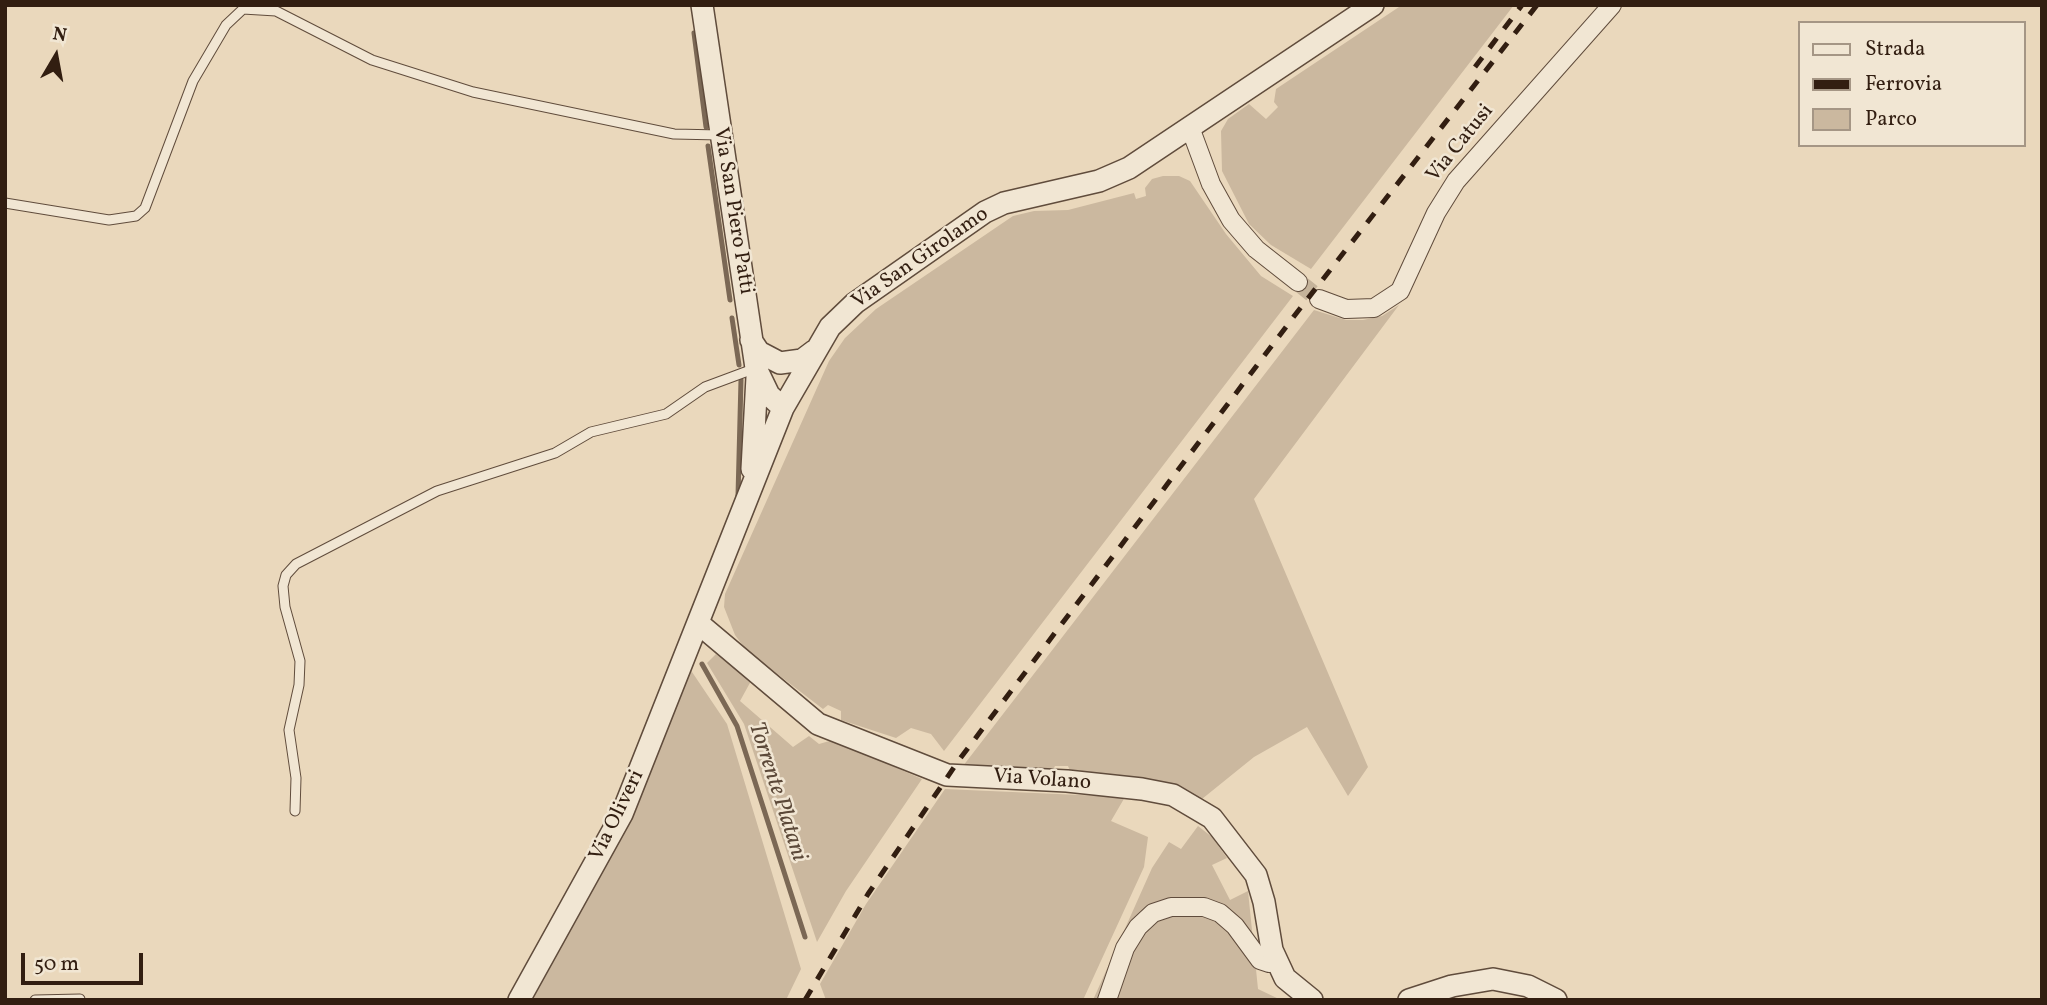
<!DOCTYPE html>
<html>
<head>
<meta charset="utf-8">
<style>
  body { margin:0 }
  #map { position:relative; width:2047px; height:1005px; overflow:hidden; background:#ead8bc; font-family:Vollkorn,serif }
  canvas { display:block }
  .frame { position:absolute; inset:0; border:7px solid #321e11; pointer-events:none }
  .legend { position:absolute; left:1798px; top:21px; width:228px; height:126px; box-sizing:border-box; background:#f1e6d3; border:2px solid #a59685; margin:0; padding:9px 12px; list-style:none; font-size:21px; color:#321e11 }
  .legend li { display:flex; align-items:center; gap:14px; height:35px }
  .legend b { width:35px; border:2px solid #a59685 }
  .north { position:absolute; left:21px; top:21px; width:70px; height:70px; -webkit-text-stroke:5px #f1e6d3; paint-order:stroke; rotate:10deg; font-size:19px; font-weight:700; line-height:28px; text-align:center; color:#321e11 }
  .north::after { content:''; display:block; margin:auto; width:24px; height:32px; background:#321e11; clip-path:polygon(50% 0,100% 100%,50% 72%,0 100%) }
  .scale { position:absolute; left:21px; top:953px; width:122px; height:32px; box-sizing:border-box; border:4px solid #321e11; border-top:0; padding-left:9px; font-size:21px; line-height:24px; white-space:nowrap; color:#321e11; -webkit-text-stroke:5px #f1e6d3; paint-order:stroke }
</style>
</head>
<body>
<div id="map">
<canvas width="2047" height="1005"></canvas>
<div class="frame"></div>
<ul class="legend">
<li><b style="height:9px;background:#f1e6d3"></b>Strada</li>
<li><b style="height:9px;background:#321e11"></b>Ferrovia</li>
<li><b style="height:19px;background:#cbb89f"></b>Parco</li>
</ul>
<div class="north">N</div>
<div class="scale">50 m</div>
</div>
<script>
const context = document.querySelector('canvas').getContext('2d');
context.lineJoin = 'round';
function fill(path, color) { context.fillStyle = color; context.fill(path, 'evenodd'); }
const toPath = rows => new Path2D(rows.map(r => 'M' + r).join(''));
function trace(path, color, width, dash) { context.strokeStyle = color; context.lineWidth = width; context.lineCap = dash ? 'butt' : 'round'; context.setLineDash(dash || []); context.stroke(path); }
function drawText(font, color, halo, rows, align = 'center') {
  context.font = font + ' Vollkorn,serif'; context.lineWidth = 5; context.setLineDash([]); context.textBaseline = 'middle'; context.strokeStyle = halo; context.fillStyle = color; for (const [text, x, y, turn = 0] of rows) {
    context.save(); context.translate(x, y); context.rotate((+turn || 0) * Math.PI / 180); context.textAlign = isNaN(turn) ? turn : align; if (halo) context.strokeText(text, 0, 0); context.fillText(text, 0, 0); context.restore();
  }
}
const green = toPath([
  [1402,5,1514,5,1311,269,1271,245,1249,224,1222,171,1221,131,1228,119,1249,104,1266,119,1278,107,1274,102,1276,89],
  [1163,176,1179,176,1190,181,1226,234,1261,276,1293,296,944,751,931,734,911,728,896,738,841,720,841,711,828,705,823,709,746,650,735,635,724,607,725,594,829,361,845,338,876,309,1013,216,1034,211,1068,210,1134,193,1136,199,1146,196,1145,188,1152,179],
  [1399,305,1254,499,1368,767,1348,796,1307,727,1254,757,1202,799,1174,786,1136,777,1071,773,1068,766,1055,766,1052,772,963,766,1314,310,1346,320,1363,320,1382,316],
  [716,654,751,681,740,701,793,747,809,736,819,744,833,740,922,779,846,891,817,942,744,724,707,663],
  [690,669,727,724,801,969,786,1000,531,1000],
  [945,789,1125,797,1111,821,1148,837,1144,867,1083,1000,826,1000,820,984,866,904],
  [1198,826,1212,837,1227,858,1212,865,1230,900,1248,891,1258,989,1281,1000,1093,1000,1152,868,1169,842,1181,849]
]);
const stream = toPath([
  [694,33,706,127],
  [708,146,730,300],
  [732,318,739,365],
  [738,496,741,380],
  [702,664,737,726,805,937]
]);
const minorTunnel = toPath([
  [1298,282,1319,299]
]);
const service = toPath([
  [5,203,109,220,136,216,145,208,193,81,226,25,243,9,276,11,372,60,473,92,674,134,720,135],
  [295,811,296,778,289,730,299,685,300,661,285,607,283,586,286,575,296,564,437,491,555,453,591,432,666,414,705,387,756,368],
  [35,1000,80,999]
]);
const minor = toPath([
  [1191,130,1211,184,1231,220,1256,249,1298,282],
  [1319,299,1346,309,1374,308,1400,291,1436,213,1456,181,1612,5],
  [1107,1000,1125,948,1138,927,1153,913,1171,907,1204,907,1220,913,1235,926,1260,960,1269,963,1277,961]
]);
const tertiary = toPath([
  [702,5,756,368,769,395,783,408],
  [751,340,759,352,780,363,802,360,814,351],
  [752,469,757,377],
  [698,623,818,724,947,775,1067,781,1142,789,1173,795,1212,818,1256,875,1264,902,1272,950,1285,978,1312,1000],
  [519,1000,622,814,783,408,830,327,855,303,985,212,1004,203,1099,181,1129,168,1373,5],
  [1409,1000,1452,986,1493,979,1528,986,1556,1000]
]);
const rail = toPath([
  [1475,67,1522,5],
  [805,1000,868,894,959,760,1295,315,1537,5]
]);
const streetNames = [
  ["Via Catusi",1461,144,-51],
  ["Via San Piero Patti",732,211,81],
  ["Via San Girolamo",921,259,-35],
  ["Via Volano",1042,781,4],
  ["Via Oliveri",618,816,-64]
];
const waterNames = [
  ["Torrente Platani",776,792,72]
];
fill(green, '#cbb89f');
trace(stream, '#7b6855', 5);
trace(minorTunnel, '#c5b39a', 18, [18, 9]);
trace(service, '#604c3c', 11);
trace(minor, '#604c3c', 20);
trace(tertiary, '#604c3c', 24);
trace(service, '#f1e6d3', 9);
trace(minor, '#f1e6d3', 18);
trace(tertiary, '#f1e6d3', 21);
trace(rail, '#321e11', 5, [12, 12]);
drawText('21px', '#321e11', '#f1e6d3', streetNames);
drawText('italic 23px', '#5c4939', '#f1e6d3', waterNames);
</script>
</body>
</html>
